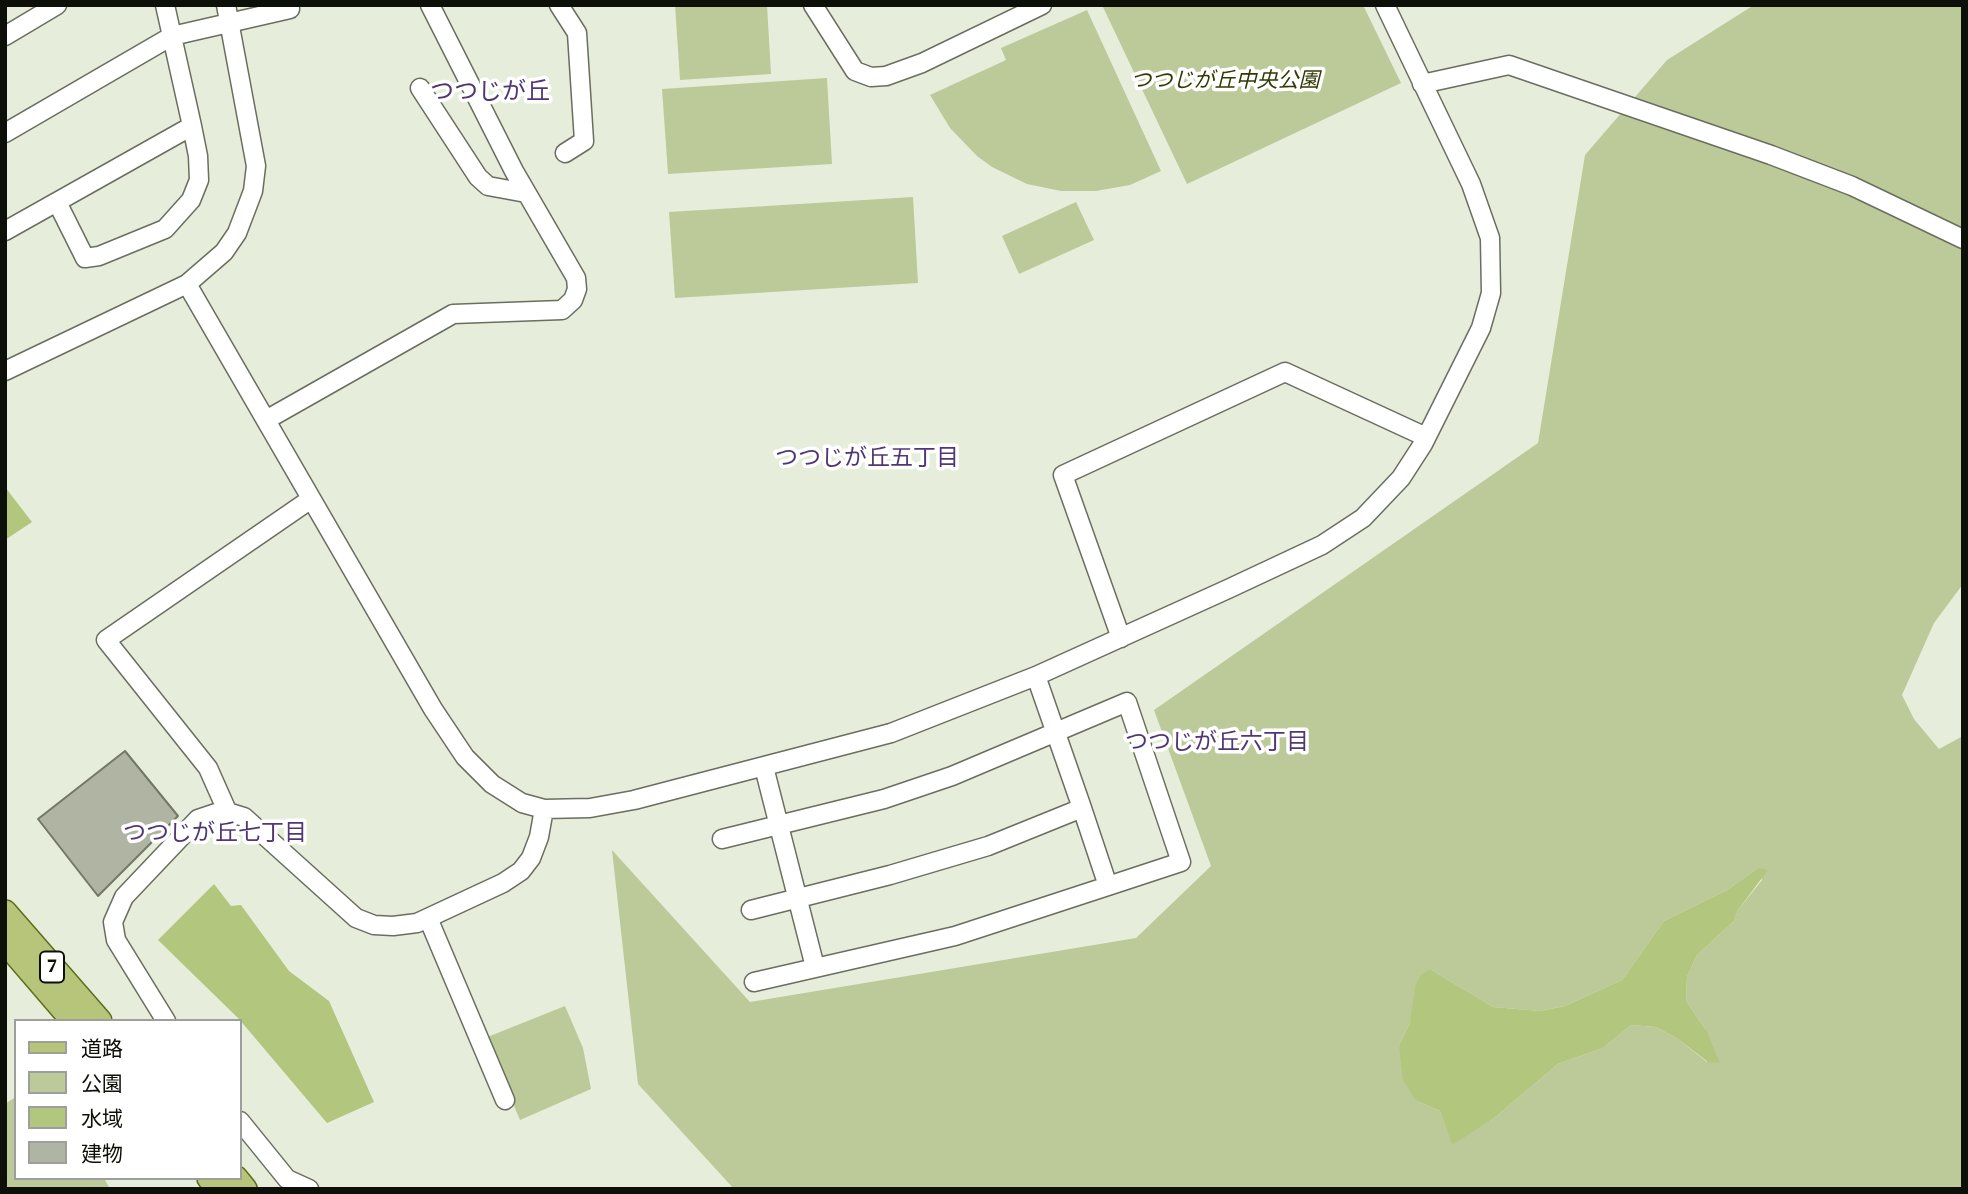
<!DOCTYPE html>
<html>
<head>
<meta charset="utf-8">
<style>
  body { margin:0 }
  #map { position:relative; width:1968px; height:1194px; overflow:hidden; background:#e7eddb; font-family:"Source Serif 4","Noto Sans JP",serif }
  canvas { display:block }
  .frame { position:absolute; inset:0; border:7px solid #0d0f09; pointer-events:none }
  .legend { position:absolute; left:14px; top:1019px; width:228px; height:161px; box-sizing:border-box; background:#fff; border:2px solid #9e9f9d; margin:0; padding:9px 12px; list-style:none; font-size:21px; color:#0d0f09 }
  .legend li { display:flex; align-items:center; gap:14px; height:35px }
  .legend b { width:35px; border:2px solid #9e9f9d }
</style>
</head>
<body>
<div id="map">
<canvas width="1968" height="1194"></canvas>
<div class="frame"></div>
<ul class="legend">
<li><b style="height:9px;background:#b6c57a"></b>道路</li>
<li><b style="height:19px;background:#bcca99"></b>公園</li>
<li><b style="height:19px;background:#b3c67e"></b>水域</li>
<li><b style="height:19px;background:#afb4a3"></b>建物</li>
</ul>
</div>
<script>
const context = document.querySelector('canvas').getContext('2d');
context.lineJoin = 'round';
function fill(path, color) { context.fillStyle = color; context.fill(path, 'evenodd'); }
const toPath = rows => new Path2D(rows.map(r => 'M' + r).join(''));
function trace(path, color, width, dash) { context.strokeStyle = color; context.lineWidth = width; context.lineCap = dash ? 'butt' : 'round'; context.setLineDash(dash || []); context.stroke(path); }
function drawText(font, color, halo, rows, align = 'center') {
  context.font = font + ' "Source Serif 4","Noto Sans JP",serif'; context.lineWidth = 7; context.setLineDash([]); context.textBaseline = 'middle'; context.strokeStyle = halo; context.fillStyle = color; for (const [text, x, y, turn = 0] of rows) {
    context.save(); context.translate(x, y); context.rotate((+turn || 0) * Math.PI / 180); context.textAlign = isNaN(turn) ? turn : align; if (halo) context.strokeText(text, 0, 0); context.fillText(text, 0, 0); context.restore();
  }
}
const green = toPath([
  [675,5,767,5,771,74,680,80],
  [1102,5,1363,5,1401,83,1187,184],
  [1754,5,1963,5,1963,584,1934,623,1902,695,1914,719,1939,749,1963,736,1963,1189,734,1189,638,1084,612,850,750,1002,1136,938,1211,866,1154,710,1538,443,1585,155,1667,60],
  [1758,868,1762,880,1738,910,1734,921,1697,955,1687,977,1686,1001,1706,1030,1707,1062,1678,1039,1656,1027,1631,1025,1603,1048,1558,1064,1493,1119,1452,1144,1440,1111,1417,1101,1399,1045,1410,1023,1430,969,1493,1007,1540,1011,1565,1006,1622,980,1664,921,1727,890],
  [1087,10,1161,171,1130,185,1096,191,1061,191,1027,184,992,167,977,156,950,128,930,95,1006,60,1001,48],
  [827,78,832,164,668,174,662,89],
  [913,197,918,283,675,298,669,212],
  [1076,202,1094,240,1019,274,1002,236],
  [565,1006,583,1048,591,1089,520,1120,485,1038],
  [14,1098,16,1100,16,1178,104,1178,110,1189,5,1189,5,1104]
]);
const water = toPath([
  [5,487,32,522,5,540],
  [1758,868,1768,870,1738,910,1734,921,1697,955,1687,977,1686,1001,1706,1030,1720,1063,1708,1062,1678,1039,1656,1027,1631,1025,1603,1048,1558,1064,1493,1119,1452,1145,1440,1111,1417,1101,1403,1081,1399,1045,1410,1023,1415,987,1420,976,1430,969,1493,1007,1540,1011,1565,1006,1622,980,1664,921,1727,890],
  [214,884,231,906,241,905,289,971,329,1001,374,1102,327,1123,239,1019,158,940]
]);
const building = toPath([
  [125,751,178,816,98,896,38,819,125,751]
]);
const minor = toPath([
  [559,5,577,33,584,141,565,153],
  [813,5,855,71,871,77,886,76,922,63,1042,5],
  [5,36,57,5],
  [1422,84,1509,65,1771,155,1852,186,1963,239],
  [420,88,478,177,488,186,526,193],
  [5,133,172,36,290,9,289,5],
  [57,202,85,258,99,256,165,229,191,200,199,180,198,156,192,126],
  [5,231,192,126,165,5],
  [187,284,433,709,465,757,492,784,522,803,544,809,590,808,634,800,891,733,1036,676,1228,589,1322,545,1363,518,1401,478,1423,444,1481,328,1491,293,1490,238,1471,184,1385,5],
  [5,371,187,284,224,252,237,233,253,191,256,166,226,5],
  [266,420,453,314,562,310,573,300,577,289,576,278,514,171,430,5],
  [1121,638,1063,475,1285,372,1426,437],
  [764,767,815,967],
  [228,813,208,768,106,640,311,499],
  [722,839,884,799,952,776,1127,702,1181,862,1108,886,1082,808],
  [751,910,890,875,988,846,1082,808,1036,676],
  [428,918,505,1100],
  [754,982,955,936,1108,886],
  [166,1021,116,940,113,922,124,897,198,819,216,813,231,813,244,817,356,918,374,925,393,926,417,923,503,883,521,871,531,858,539,837,544,809],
  [240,1121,287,1179,309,1189]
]);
const major = toPath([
  [5,912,100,1021],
  [5,942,73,1021],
  [209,1178,218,1189],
  [236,1178,245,1189]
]);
const shields = [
  [52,967,24]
];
const shieldNames = [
  ["7",52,967]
];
const parkNames = [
  ["つつじが丘中央公園",1225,82]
];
const neighbourhoodNames = [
  ["つつじが丘五丁目",867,459],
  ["つつじが丘六丁目",1217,743],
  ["つつじが丘七丁目",215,834]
];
const quarterNames = [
  ["つつじが丘",490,93]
];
fill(green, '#bcca99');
fill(water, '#b3c67e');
fill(building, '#afb4a3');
trace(building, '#737768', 2);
trace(minor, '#696e5e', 21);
trace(major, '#5c6d19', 26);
trace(minor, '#fff', 18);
trace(major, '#b6c57a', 23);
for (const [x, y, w] of shields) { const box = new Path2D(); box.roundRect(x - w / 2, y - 15.5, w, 31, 5); context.fillStyle = '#fff'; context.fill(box); trace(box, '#0d0f09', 2); }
drawText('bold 19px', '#0d0f09', null, shieldNames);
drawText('italic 21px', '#303a02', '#fff', parkNames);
drawText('23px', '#503773', '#fff', neighbourhoodNames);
drawText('24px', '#503773', '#fff', quarterNames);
</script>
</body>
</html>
